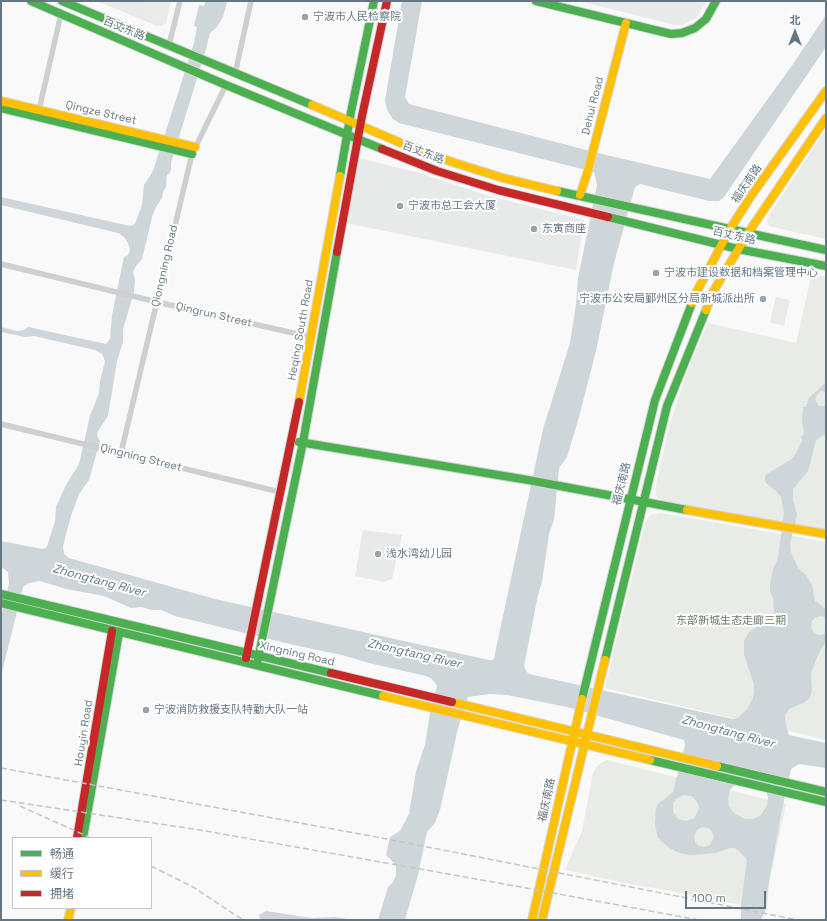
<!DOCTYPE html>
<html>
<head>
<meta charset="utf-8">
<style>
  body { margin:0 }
  #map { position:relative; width:827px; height:921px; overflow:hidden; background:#f9f9f9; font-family:"Space Grotesk","Noto Sans SC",sans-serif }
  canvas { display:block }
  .frame { position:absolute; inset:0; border:2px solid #657683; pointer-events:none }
  .legend { position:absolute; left:12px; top:837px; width:140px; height:72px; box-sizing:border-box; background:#fff; border:1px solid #c1c8cd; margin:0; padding:5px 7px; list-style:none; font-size:12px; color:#657683 }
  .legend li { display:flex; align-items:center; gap:8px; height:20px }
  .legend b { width:20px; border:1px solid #c1c8cd }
  .north { position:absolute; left:775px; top:12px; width:40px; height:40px; -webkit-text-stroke:3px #fff; paint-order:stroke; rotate:0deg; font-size:11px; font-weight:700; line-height:16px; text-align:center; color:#657683 }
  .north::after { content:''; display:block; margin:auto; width:14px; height:18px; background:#657683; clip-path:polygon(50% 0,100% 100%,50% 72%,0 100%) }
  .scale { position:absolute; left:685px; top:891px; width:81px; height:18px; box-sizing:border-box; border:2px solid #657683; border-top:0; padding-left:5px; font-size:12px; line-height:14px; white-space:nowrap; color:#657683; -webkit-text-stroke:3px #fff; paint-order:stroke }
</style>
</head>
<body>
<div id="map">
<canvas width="827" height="921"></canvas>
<div class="frame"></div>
<ul class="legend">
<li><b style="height:5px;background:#4caf50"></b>畅通</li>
<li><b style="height:5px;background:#ffc107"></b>缓行</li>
<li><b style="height:5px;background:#c62828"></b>拥堵</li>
</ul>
<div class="north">北</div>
<div class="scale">100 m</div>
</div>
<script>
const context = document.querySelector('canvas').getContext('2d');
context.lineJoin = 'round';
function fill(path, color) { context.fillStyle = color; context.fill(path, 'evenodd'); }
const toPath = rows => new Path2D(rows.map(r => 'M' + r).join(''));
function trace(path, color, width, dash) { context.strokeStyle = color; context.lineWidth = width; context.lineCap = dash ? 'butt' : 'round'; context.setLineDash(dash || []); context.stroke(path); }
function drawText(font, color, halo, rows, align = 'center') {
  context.font = font + ' "Space Grotesk","Noto Sans SC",sans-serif'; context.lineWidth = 4; context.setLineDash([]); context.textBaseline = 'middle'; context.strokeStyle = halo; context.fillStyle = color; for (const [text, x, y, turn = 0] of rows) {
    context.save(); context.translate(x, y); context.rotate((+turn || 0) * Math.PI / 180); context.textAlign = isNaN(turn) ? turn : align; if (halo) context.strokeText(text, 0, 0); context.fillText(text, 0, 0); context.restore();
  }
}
const built = toPath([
  [97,1,171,1,166,23,162,26,157,26],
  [579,1,707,1,696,18,683,25,675,25],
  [359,158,420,173,489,196,584,220,576,270,346,223],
  [363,530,402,535,392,579,384,582,355,576]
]);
const green = toPath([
  [147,1,171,1,166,23,143,18],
  [826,129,826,239,769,226,767,221,770,214],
  [812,273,826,277,826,529,667,502,657,498,655,489,670,423,689,367,708,323,796,343],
  [776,297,790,300,784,326,770,322],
  [661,513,826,542,826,740,605,688,645,523,650,515],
  [606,760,786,804,769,883,767,910,655,888,640,886,565,870,582,831,593,773,598,765]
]);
const water = toPath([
  [206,1,227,2,223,17,217,27,210,33,206,49,171,163,171,169,170,173,167,175,166,187,163,192,162,198,156,207,152,217,142,259,136,266,133,272,135,280,134,292,123,329,123,342,117,361,108,416,98,431,97,436,100,441,89,480,79,494,71,516,63,546,64,554,69,558,215,599,489,660,493,660,494,658,543,429,570,343,576,305,578,278,597,185,594,172,399,123,393,119,387,110,385,100,402,1,422,1,405,97,409,104,602,154,710,179,793,64,826,15,826,47,724,197,719,201,709,201,640,184,635,187,614,263,596,351,579,417,567,457,559,468,554,520,549,534,542,582,538,595,524,666,526,671,529,674,733,719,738,718,747,709,752,700,754,693,754,685,744,654,744,641,749,632,772,616,774,612,773,598,770,591,770,584,773,569,778,558,784,513,781,497,776,491,766,483,765,480,765,476,767,474,792,459,796,453,802,441,801,436,804,435,802,419,803,407,806,407,809,398,826,382,826,392,822,391,818,393,815,400,819,406,826,406,826,435,822,436,816,440,808,471,793,489,793,500,797,514,790,544,791,552,798,568,806,575,812,585,815,601,820,604,826,610,826,618,822,616,816,617,812,621,811,627,813,632,818,635,826,634,826,641,818,655,811,673,812,691,810,698,803,703,789,709,785,715,786,726,789,735,826,743,826,768,799,764,791,769,781,814,769,882,765,911,761,920,741,920,741,905,747,860,739,851,735,848,730,848,715,853,692,855,683,854,677,852,668,847,658,838,655,824,656,808,658,804,673,792,685,745,684,740,567,707,507,695,490,694,468,697,458,728,440,810,435,823,427,832,418,875,405,920,378,920,388,887,393,882,396,875,396,865,386,855,390,837,400,831,409,814,416,771,425,745,430,713,437,686,432,679,426,676,369,663,342,655,298,646,175,616,161,610,152,610,141,607,131,608,104,596,66,589,40,581,29,583,23,587,1,676,1,617,9,583,8,572,1,567,1,541,42,549,47,547,55,521,56,507,66,485,79,464,90,416,99,393,100,381,105,361,102,354,95,350,34,336,25,337,1,332,1,327,17,331,24,330,28,327,106,344,110,339,112,315,124,257,128,255,130,251,128,243,124,237,118,233,1,205,1,197,130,226,135,224,142,205,144,185,153,171,194,43,197,27,194,26,199,5,204,6],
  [736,784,765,789,768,797,767,805,761,815,753,819,745,819,734,813,729,806,728,798,730,790],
  [683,795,692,796,697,802,699,806,698,811,694,818,686,821,678,819,673,811,673,803,676,799],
  [702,827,708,828,711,830,714,836,713,839,710,845,704,847,698,845,695,842,694,836,697,830],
  [266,911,312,918,335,917,354,920,260,919,259,915]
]);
const street = toPath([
  [169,45,180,1],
  [235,74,251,1],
  [39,110,61,14],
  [1,264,157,302,311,337],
  [1,424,280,492],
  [121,453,192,154,226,85]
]);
const fast = toPath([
  [31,1,226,85,382,149],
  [62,1,312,105],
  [536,1,671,34,682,33,695,28,706,19,716,1],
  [1,108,192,154],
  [340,176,351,112,374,1],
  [557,191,748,233],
  [608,217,738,249],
  [748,233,826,250],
  [738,249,826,266],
  [299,442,528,480,687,510],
  [1,594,331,673],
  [1,603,383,696],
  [258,659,303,442,337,252],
  [605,660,667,406,706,310],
  [582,699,655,400,692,303],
  [650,760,826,802],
  [717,766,826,792],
  [83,838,119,633]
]);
const slow = toPath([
  [1,101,195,147],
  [312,105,401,143,455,163,503,178,557,191],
  [580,195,587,174,626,23],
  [692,303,697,291,730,229,751,196,826,91],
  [706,310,713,292,748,233,826,118],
  [299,402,340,176],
  [687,510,826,534],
  [383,696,650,760],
  [452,702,717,766],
  [68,920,71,908],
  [532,920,582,699],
  [542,920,605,660]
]);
const jam = toPath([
  [382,149,437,171,498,190,608,217],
  [337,252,362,116,387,1],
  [246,658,299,402],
  [331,673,452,702],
  [77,838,112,631]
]);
const rail = toPath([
  [1,768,387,839,798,920],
  [1,800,200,830,510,885,699,920],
  [20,806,91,838],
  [151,866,193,887,243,920]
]);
const markers = [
  [305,17,4,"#99a4ac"],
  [400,206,4,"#99a4ac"],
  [534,229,4,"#99a4ac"],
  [656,273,4,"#99a4ac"],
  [763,299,4,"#99a4ac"],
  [378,554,4,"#99a4ac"],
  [146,710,4,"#99a4ac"]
];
const poiNames = [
  ["宁波市人民检察院",313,17],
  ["宁波市总工会大厦",408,206],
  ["东寅商座",542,229],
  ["宁波市建设数据和档案管理中心",664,273],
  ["宁波市公安局鄞州区分局新城派出所",755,299,"right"],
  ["浅水湾幼儿园",386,554],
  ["宁波消防救援支队特勤大队一站",154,710]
];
const streetNames = [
  ["百丈东路",124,29,23],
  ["Dehui Road",593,106,-76],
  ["Qingze Street",101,113,13],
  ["百丈东路",423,153,21],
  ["福庆南路",747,184,-56],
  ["百丈东路",734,236,13],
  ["Qiongning Road",165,266,-77],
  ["Qingrun Street",214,315,13],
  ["Heqing South Road",301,330,-80],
  ["Qingning Street",141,458,14],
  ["福庆南路",622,484,-76],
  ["Xingning Road",297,654,13],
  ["Houyin Road",84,733,-81],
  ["福庆南路",547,800,-78]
];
const parkNames = [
  ["东部新城生态走廊三期",731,621]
];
const waterNames = [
  ["Zhongtang River",99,581,15],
  ["Zhongtang River",414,654,13],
  ["Zhongtang River",728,732,15]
];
fill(built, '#e8e9e9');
fill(green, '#e8ebe6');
fill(water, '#ced6d9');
trace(fast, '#d5d6d7', 10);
trace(slow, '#d5d6d7', 10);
trace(jam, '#d5d6d7', 10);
trace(street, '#cecfd0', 5.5);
trace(fast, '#4caf50', 8);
trace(slow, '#ffc107', 8);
trace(jam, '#c62828', 8);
trace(rail, '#c3c5c6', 1.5, [6, 3]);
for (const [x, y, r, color] of markers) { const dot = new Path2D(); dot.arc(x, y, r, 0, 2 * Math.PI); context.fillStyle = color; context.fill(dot); trace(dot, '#fff', 1.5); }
drawText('11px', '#657683', '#fff', poiNames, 'left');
drawText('11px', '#657683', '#fff', streetNames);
drawText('11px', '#687a64', '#fff', parkNames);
drawText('italic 12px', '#60757c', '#fff', waterNames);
</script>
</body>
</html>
